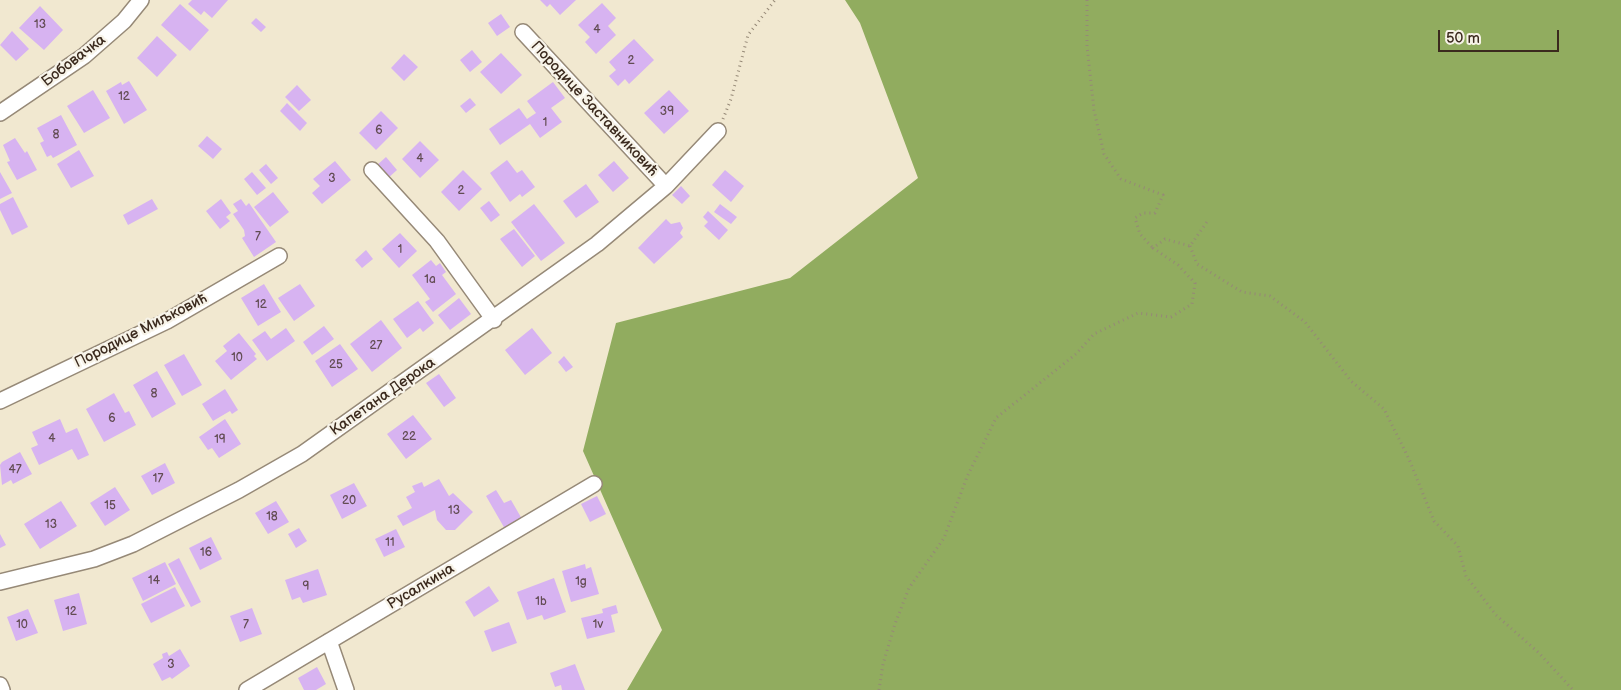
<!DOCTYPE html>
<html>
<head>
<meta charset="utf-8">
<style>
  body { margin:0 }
  #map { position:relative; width:1621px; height:690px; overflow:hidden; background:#f1e8d0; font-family:"Balsamiq Sans",sans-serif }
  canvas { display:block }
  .scale { position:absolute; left:1438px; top:30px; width:121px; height:22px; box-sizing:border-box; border:2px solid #3b2a1e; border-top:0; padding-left:6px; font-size:15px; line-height:18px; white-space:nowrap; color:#3b2a1e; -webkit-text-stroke:4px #f7f3e8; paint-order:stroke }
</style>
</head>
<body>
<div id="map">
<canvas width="1621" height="690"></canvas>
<div class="scale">50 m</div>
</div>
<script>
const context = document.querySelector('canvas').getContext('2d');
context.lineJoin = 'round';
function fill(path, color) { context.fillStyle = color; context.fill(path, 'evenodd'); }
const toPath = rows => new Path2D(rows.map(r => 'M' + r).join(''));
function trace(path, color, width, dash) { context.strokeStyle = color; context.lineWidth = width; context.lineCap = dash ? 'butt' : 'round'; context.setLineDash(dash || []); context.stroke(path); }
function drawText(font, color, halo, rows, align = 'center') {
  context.font = font + ' "Balsamiq Sans",sans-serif'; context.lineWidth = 4.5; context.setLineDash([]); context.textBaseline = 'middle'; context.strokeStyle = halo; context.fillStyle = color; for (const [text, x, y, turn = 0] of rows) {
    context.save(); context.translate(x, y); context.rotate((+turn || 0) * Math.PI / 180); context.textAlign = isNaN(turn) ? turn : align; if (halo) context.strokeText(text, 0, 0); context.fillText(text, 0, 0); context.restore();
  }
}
const forest = toPath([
  [845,0,1621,0,1621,690,627,690,662,630,583,451,616,323,790,278,918,178,860,23]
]);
const building = toPath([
  [192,0,228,0,212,18,204,11,201,15,188,4],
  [540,0,576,0,560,15,550,4,547,7],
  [602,3,616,18,608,26,616,35,596,54,585,42,590,37,578,25],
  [180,4,209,30,190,51,161,25],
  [40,6,63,30,44,50,19,28],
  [501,14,510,27,497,36,488,23],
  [256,18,266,27,261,32,251,23],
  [12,31,29,49,16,61,0,45],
  [157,36,177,55,157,77,137,58],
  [634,39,654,60,629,84,625,79,618,86,609,76,616,70,609,62],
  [472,50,482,62,470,72,460,60],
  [501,53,522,75,501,94,480,72],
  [404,54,418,67,404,81,391,68],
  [129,81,147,110,124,124,106,91,121,82,122,85],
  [553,82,565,98,551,108,562,122,540,138,530,124,500,145,489,129,519,108,527,119,536,113,527,101],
  [297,85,311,100,299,111,285,97],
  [93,90,110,118,84,133,67,106],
  [669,90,689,111,664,134,644,113],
  [470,98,476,105,466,113,460,106],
  [287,103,307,123,300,131,280,111],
  [381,111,398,128,376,150,359,133],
  [61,115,77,145,53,158,51,155,47,157,40,143,44,141,37,128],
  [207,136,222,149,213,159,198,146],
  [15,138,25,153,27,151,37,170,17,180,7,162,10,161,3,145],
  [420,141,439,160,420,178,402,159],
  [79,150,94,176,71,188,57,164],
  [386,157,397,170,387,179,376,166],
  [507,160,517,173,522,170,535,187,522,197,520,194,510,202,490,173],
  [335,161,351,180,322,204,312,193,320,186,313,179],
  [614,161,629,178,613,192,598,175],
  [266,164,278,178,271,184,259,170],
  [463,170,482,189,459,211,441,192],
  [725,170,744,186,731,202,712,185],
  [0,172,12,193,0,199],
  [252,172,266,188,257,195,244,179],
  [586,184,599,202,576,218,563,201],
  [681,186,690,196,682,204,672,195],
  [273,192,289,212,270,227,254,207],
  [13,197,28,227,12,235,0,210,0,204],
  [152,199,158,209,128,225,123,215],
  [221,199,231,213,226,217,230,221,220,229,206,211],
  [241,199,246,206,249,203,276,242,254,257,242,238,245,236,244,230,233,214,238,211,233,204],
  [489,201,500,215,491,222,480,208],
  [534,204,565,243,541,261,511,222],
  [720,204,737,217,731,224,714,212],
  [708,211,728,230,719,240,704,226,708,222,703,217],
  [666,219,671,224,680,222,683,228,680,233,683,237,654,264,638,248],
  [514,229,535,256,522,267,500,239],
  [400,233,417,251,399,268,382,249],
  [366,250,373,259,362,268,355,260],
  [431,260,436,266,440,263,446,272,442,275,456,294,433,312,425,302,430,299,412,275],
  [264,284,281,312,258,326,241,298],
  [300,284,315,306,294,321,278,298],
  [459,298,471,314,450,330,438,315],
  [418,301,434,323,423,332,420,328,407,338,393,319],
  [381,320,402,348,372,372,350,344],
  [324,326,334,339,312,355,303,342],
  [286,328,295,341,267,361,252,340,265,331,271,339],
  [532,328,552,353,525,375,505,350],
  [239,333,256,354,254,356,257,359,231,380,215,361,227,351,223,346],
  [340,344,358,369,332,387,315,361],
  [184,354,202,385,182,396,164,365],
  [564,356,573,367,566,372,558,362],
  [157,371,176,404,152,418,133,385],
  [439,374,456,398,444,407,426,383],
  [225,389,238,410,232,414,230,411,213,421,202,404],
  [114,393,125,413,129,411,136,425,104,442,86,409],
  [413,415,432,439,406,459,387,434],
  [60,419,66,433,77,428,89,455,78,460,72,449,39,465,31,448,38,445,32,432],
  [225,419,241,444,219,458,212,448,208,450,199,437],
  [20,452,32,474,13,484,11,480,2,485,0,465,2,462],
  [165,463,175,483,152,495,141,476],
  [439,479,449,496,453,493,473,512,455,530,446,530,437,520,435,510,403,526,397,516,412,508,406,497,415,492,412,486,422,482,424,487],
  [354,483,367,506,342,519,330,495],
  [115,487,130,510,105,526,90,503],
  [496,490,504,503,511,500,522,519,505,529,486,496],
  [597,496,606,514,590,522,581,504],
  [61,501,77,526,40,549,24,524],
  [276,501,289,522,268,534,255,513],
  [299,528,307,541,296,548,288,534],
  [396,529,405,547,384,557,375,539],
  [0,534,6,545,0,548],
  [211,537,222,559,200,570,189,548],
  [179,558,201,602,191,607,168,564],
  [165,562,176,584,143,601,132,578],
  [585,564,586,569,591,567,599,594,571,602,562,571],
  [318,569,327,595,303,603,300,597,292,600,285,580],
  [554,578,566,612,544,620,542,615,527,620,517,592],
  [489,586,499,601,474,617,465,602],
  [175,587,185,606,151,623,141,604],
  [79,593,87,624,63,631,54,600],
  [616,605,618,613,611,615,615,632,587,639,581,618,603,613,602,609],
  [252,608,262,634,240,642,230,616],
  [28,609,38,633,16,641,7,617],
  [509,622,517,643,492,652,484,631],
  [180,649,190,666,172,679,170,677,162,681,153,664,163,658,162,654,167,652,169,656],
  [575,664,585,690,562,690,561,685,555,687,550,673],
  [317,667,326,684,316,690,304,690,298,678]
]);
const path = toPath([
  [1087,0,1087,46,1094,110,1104,154,1121,179,1163,195,1155,213,1143,213,1135,218,1140,234,1153,248],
  [723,119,731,99,748,35,775,0],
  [1190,246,1197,264,1242,292,1270,296,1305,322,1351,381,1384,409,1409,459,1434,521,1458,546,1466,576,1496,615,1539,653,1573,690],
  [879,690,883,664,895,624,909,588,944,538,967,477,996,418,1076,354,1094,334,1138,313,1171,317,1192,304,1195,283,1178,265,1153,248,1165,239,1190,246,1209,219]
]);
const street = toPath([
  [523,32,666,186],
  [0,113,84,56,124,21,141,0],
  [372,170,437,241,494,320],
  [0,401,167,321,279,256],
  [0,582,94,559,133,544,239,490,302,454,597,244,666,186,718,131],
  [329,641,346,690],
  [0,685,2,690],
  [247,690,594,484]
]);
const numberNames = [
  ["13",40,25],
  ["4",597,30],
  ["2",631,61],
  ["12",124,97],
  ["39",667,112],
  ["1",545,123],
  ["6",379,131],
  ["8",56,135],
  ["4",420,159],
  ["3",332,179],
  ["2",461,191],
  ["7",258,237],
  ["1",400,250],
  ["1a",430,280],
  ["12",261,305],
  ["27",376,346],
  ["10",237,358],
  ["25",336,365],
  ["8",154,394],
  ["6",112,419],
  ["22",409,437],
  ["4",52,439],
  ["19",220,440],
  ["47",15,470],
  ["17",158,479],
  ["20",349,501],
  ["15",110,506],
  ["13",454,511],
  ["18",272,517],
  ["13",51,525],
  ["11",390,543],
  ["16",206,553],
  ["14",154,581],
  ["1g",581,582],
  ["9",306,587],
  ["1b",541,602],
  ["12",71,612],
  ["10",22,625],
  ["7",246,625],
  ["1v",598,625],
  ["3",171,665]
];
const streetNames = [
  ["Бобовачка",74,61,-37],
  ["Породице Заставниковић",594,109,47],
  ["Породице Миљковић",141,331,-27],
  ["Капетана Дерока",383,397,-35],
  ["Русалкина",421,587,-31]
];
fill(forest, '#91ac5f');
fill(building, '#d7b3f1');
trace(street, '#968977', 18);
trace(path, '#968977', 3, [1, 4]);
trace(street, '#fff', 15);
drawText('12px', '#624c53', null, numberNames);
drawText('15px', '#3b2a1e', '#f7f3e8', streetNames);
</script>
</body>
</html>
